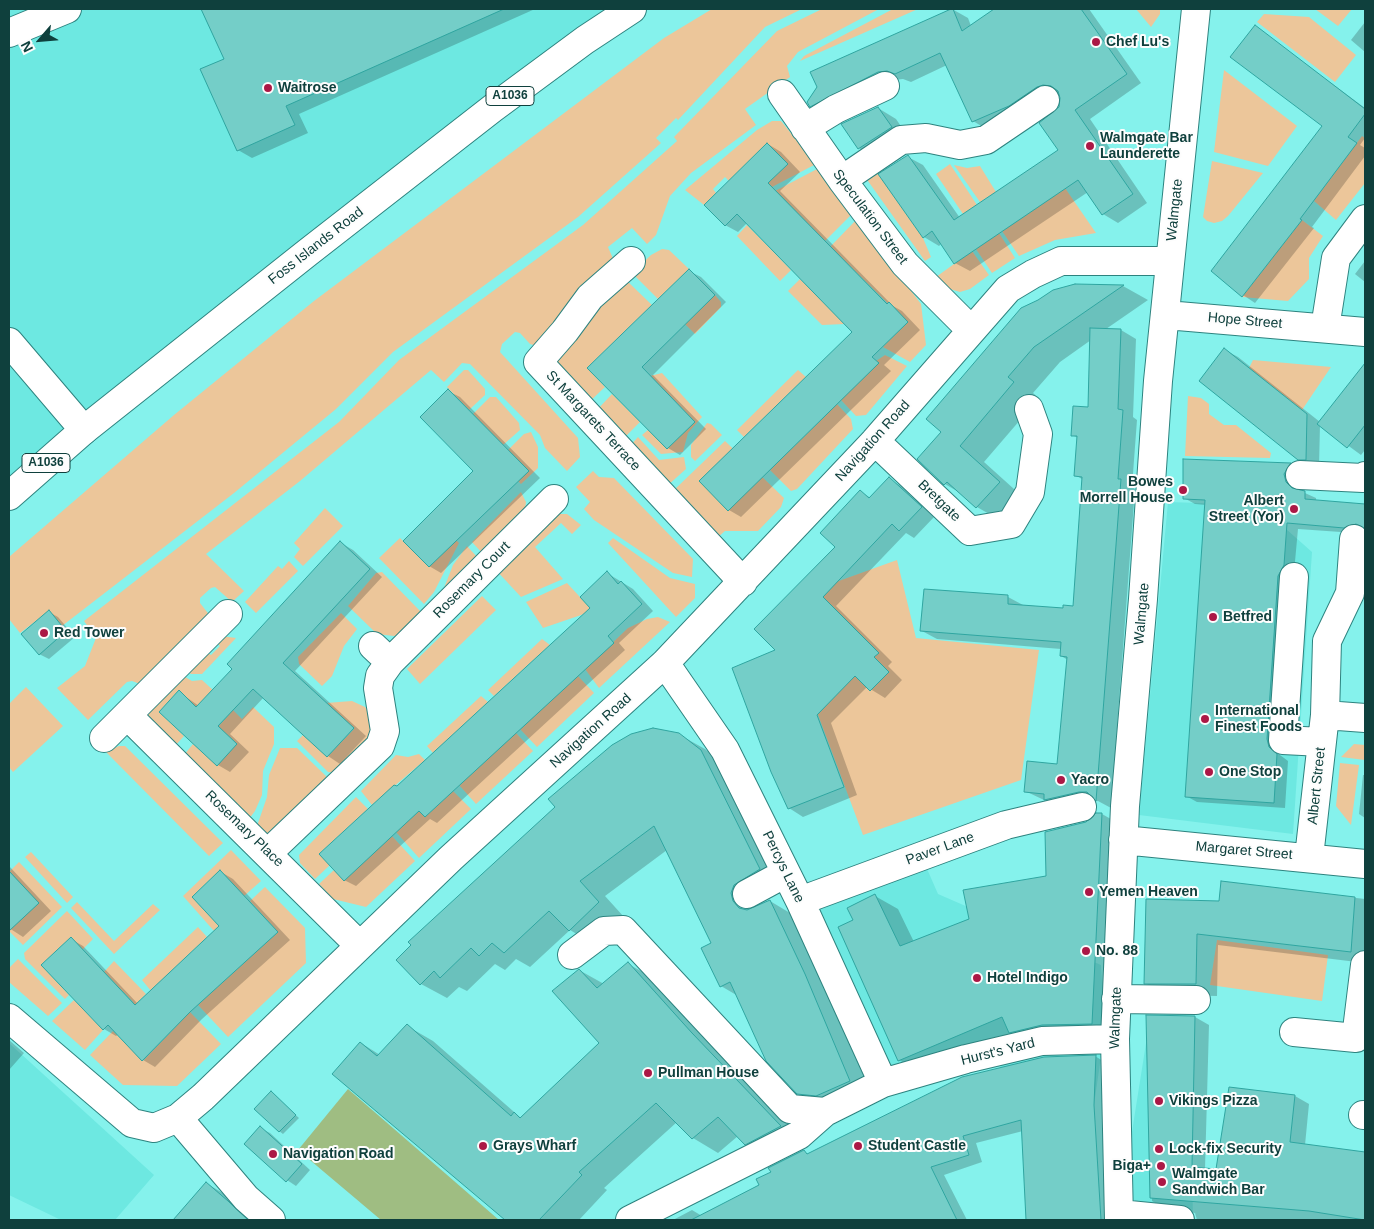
<!DOCTYPE html>
<html>
<head>
<meta charset="utf-8">
<style>
  body { margin:0 }
  #map { position:relative; width:1374px; height:1229px; overflow:hidden; background:#85f2ec; font-family:Helvetica,sans-serif }
  canvas { display:block }
  .frame { position:absolute; inset:0; border:10px solid #0f403d; pointer-events:none }
  .north { position:absolute; left:15px; top:15px; width:50px; height:50px; -webkit-text-stroke:4px #fdfdfd; paint-order:stroke; rotate:243deg; font-size:14px; font-weight:700; line-height:20px; text-align:center; color:#0f403d }
  .north::after { content:''; display:block; margin:auto; width:18px; height:22px; background:#0f403d; clip-path:polygon(50% 0,100% 100%,50% 72%,0 100%) }
</style>
</head>
<body>
<div id="map">
<canvas width="1374" height="1229"></canvas>
<div class="frame"></div>
<div class="north">N</div>
</div>
<script>
const context = document.querySelector('canvas').getContext('2d');
context.lineJoin = 'round';
function fill(path, color) { context.fillStyle = color; context.fill(path, 'evenodd'); }
const toPath = rows => new Path2D(rows.map(r => 'M' + r).join(''));
function trace(path, color, width, dash) { context.strokeStyle = color; context.lineWidth = width; context.lineCap = dash ? 'butt' : 'round'; context.setLineDash(dash || []); context.stroke(path); }
function drawText(font, color, halo, rows, align = 'center') {
  context.font = font + ' Helvetica,sans-serif'; context.lineWidth = 4; context.setLineDash([]); context.textBaseline = 'middle'; context.strokeStyle = halo; context.fillStyle = color; for (const [text, x, y, turn = 0] of rows) {
    context.save(); context.translate(x, y); context.rotate((+turn || 0) * Math.PI / 180); context.textAlign = isNaN(turn) ? turn : align; if (halo) context.strokeText(text, 0, 0); context.fillText(text, 0, 0); context.restore();
  }
}
const built = toPath([
  [9,9,632,9,9,496],
  [1168,502,1259,505,1312,552,1293,834,1139,815],
  [924,862,938,894,1101,965,1105,1029,1094,1105,1021,1120,998,1060,881,1091,810,906],
  [1147,1037,1190,1038,1193,1220,1118,1220],
  [9,1043,154,1175,115,1220,61,1220,9,1195]
]);
const green = toPath([
  [712,9,802,9,765,27,678,120,676,118,656,138,661,143,578,217,393,352,336,409,234,493,62,626,49,611,20,633,9,619,9,557,174,415,314,301,664,38],
  [822,9,879,9,798,52,787,66,790,77,745,109,756,125,691,173,670,196,656,235,647,244,632,228,608,247,614,261,537,346,530,344,520,333,515,332,502,344,500,352,578,438,580,457,567,471,545,448,540,435,470,364,462,363,444,382,431,370,300,481,206,554,244,591,232,602,215,587,211,588,200,598,200,603,211,617,140,684,132,681,127,682,88,720,57,688,85,666,96,638,84,621,339,422,399,360,583,225,677,141,674,137,777,31],
  [893,9,918,9,800,61,804,56],
  [1136,9,1160,9,1160,14,1151,27],
  [1315,9,1352,9,1338,26],
  [1264,14,1309,17,1356,55,1335,82,1257,22],
  [1224,70,1297,126,1268,166,1214,152],
  [772,121,781,121,816,164,772,187,768,183,788,164,767,143,729,181,725,177,713,189,716,193,704,205,685,190,757,130],
  [1362,136,1365,138,1365,183,1336,220,1314,201],
  [1212,161,1263,173,1228,216,1222,221,1214,223,1207,221,1203,217],
  [950,164,977,205,963,214,936,174],
  [954,165,967,168,980,166,996,192,980,202],
  [819,168,853,213,825,241,775,191],
  [875,169,923,238,931,257,925,261,863,174],
  [1065,188,1096,233,1055,240,1019,256,1002,231],
  [857,219,921,304,926,345,910,362,883,347,907,322,830,247],
  [1302,220,1323,236,1309,258,1309,279,1288,301,1242,297],
  [747,225,791,270,780,281,737,236],
  [999,233,1015,258,992,273,976,249],
  [662,249,669,250,689,269,658,299,632,273,651,255],
  [972,251,989,275,970,289,960,292,950,289,936,277],
  [625,279,652,305,587,368,605,387,587,404,554,361,590,312],
  [800,279,845,324,822,325,788,291],
  [715,295,721,302,721,307,695,334,685,324],
  [885,355,907,366,866,415,856,416,841,400,876,361],
  [1253,360,1331,367,1302,410,1249,368],
  [464,370,468,370,485,389,485,395,469,410,447,387],
  [798,370,806,377,744,437,737,430],
  [662,373,702,417,688,433,683,452,661,454,642,435,648,430,667,449,695,422,650,376],
  [612,394,640,422,622,440,595,412],
  [1188,396,1201,398,1209,404,1209,414,1224,425,1236,425,1271,453,1270,458,1185,456],
  [490,397,496,397,519,423,520,430,503,445,473,414],
  [837,404,851,419,853,429,797,489,791,491,770,470],
  [707,423,711,424,722,435,695,461,691,457,691,445],
  [531,432,538,447,538,468,521,484,518,481,508,450,524,434],
  [638,437,659,460,684,457,686,469,667,486,629,447],
  [725,441,784,498,781,507,758,531,725,531,717,538,672,492],
  [593,471,599,477,614,478,693,559,692,577,673,573,594,520,584,509,590,502,576,487],
  [521,492,526,502,525,509,483,554,472,542],
  [325,508,343,526,303,566,294,557,300,549,294,543],
  [560,514,567,514,581,525,572,534,561,523,535,547,563,579,521,597,495,569,554,516],
  [400,538,429,567,456,540,459,543,434,592,424,604,379,558],
  [613,538,670,578,695,584,695,598,676,617,608,543],
  [467,546,478,558,442,593,453,565],
  [897,560,916,638,1039,650,1021,780,863,835,805,680,828,703,855,676,870,691,888,672,874,657,878,653,822,596,836,582],
  [289,561,298,571,256,613,245,602,278,566,282,569],
  [382,572,422,613,398,635,394,636,377,634,348,606,376,573],
  [567,583,591,609,587,613,543,628,526,602],
  [482,596,496,610,420,684,407,669],
  [341,613,357,629,344,646,332,676,322,686,299,664,298,657],
  [658,617,670,622,599,688,585,669,628,628,647,619],
  [221,636,236,638,202,674,191,674,184,669,204,650,211,655,220,646,215,641],
  [542,639,550,645,494,696,488,690],
  [180,674,192,681,202,680,213,690,196,707,179,690,159,712,184,736,175,746,149,720,147,714],
  [578,676,594,693,537,747,520,729],
  [26,687,63,726,13,772,9,767,9,704],
  [481,696,488,702,433,753,427,746],
  [352,701,365,707,369,712,373,725,369,740,338,773,328,772,297,741,303,735,327,757,354,729,326,703],
  [253,707,274,727,274,744,263,771,262,795,255,811,249,819,184,755,193,744,217,765,237,744,218,727,233,710,242,719],
  [516,733,533,751,476,804,459,785],
  [1354,744,1365,745,1365,760,1341,757],
  [119,746,125,746,223,843,209,856,106,752],
  [280,748,297,748,326,776,325,785,272,835,264,835,257,826,267,797,269,775],
  [419,754,425,760,372,805,361,791,396,755,408,757],
  [1340,763,1359,765,1351,825,1336,806],
  [453,791,471,809,419,858,396,832,419,811,425,817],
  [356,797,368,809,319,854,330,865,315,879,300,863,299,855],
  [392,836,415,861,366,907,333,899,319,884,334,870,344,880],
  [231,850,261,881,244,896,220,870,192,897,219,926,214,931,183,896],
  [31,852,73,897,67,903,25,857],
  [19,862,62,907,23,945,9,931,9,872],
  [265,887,305,928,306,963,228,1037,198,1005,278,932,250,901],
  [77,902,114,941,153,904,160,910,114,954,71,908],
  [67,911,93,939,82,950,71,937,41,965,69,995,65,999,25,959,24,953],
  [198,927,207,937,151,991,142,980],
  [1217,940,1328,955,1322,1001,1210,985],
  [18,959,62,1003,48,1016,9,982,9,968],
  [114,961,146,994,132,1008,133,1002,104,972],
  [74,1000,103,1030,85,1050,52,1021],
  [190,1012,221,1044,177,1086,123,1085,90,1055,113,1031,143,1061]
]);
const water = toPath([
  [348,1089,499,1220,381,1220,298,1150]
]);
const shadow = toPath([
  [203,9,535,9,299,114,308,133,252,158,238,150,225,59],
  [952,9,968,18,971,26,996,9,1089,9,1141,83,1090,119,1147,203,1118,223,1103,214,1088,192,970,271,955,263,942,243,939,246,924,237,908,157,923,165,960,218,1060,150,1062,98,1060,92,988,130,973,121,947,65,911,82,903,79,894,80,826,115,811,106],
  [1365,22,1365,52,1351,40],
  [1255,27,1365,108,1365,138,1360,145,1365,148,1365,156,1312,227,1314,228,1255,303,1243,295,1324,126],
  [878,108,896,119,909,138,877,159,859,148,843,124],
  [768,144,781,152,800,172,780,191,893,306,902,311,920,330,884,365,891,371,741,517,729,510,854,332,747,223,738,232,725,225],
  [1365,261,1365,282,1355,274],
  [689,271,701,277,726,302,653,375,706,429,680,455,668,448,589,368],
  [1075,285,1123,286,1148,300,1106,329,1121,330,1136,339,1133,417,1137,420,1132,487,1135,489,1111,808,1098,801,1061,808,1025,791,1058,765,1068,660,1061,656,1061,649,937,639,922,631,1008,597,1023,605,1064,609,1075,607,1083,480,1076,475,1078,438,1072,435,1089,409,1091,340,1060,362,1033,393,1039,398,984,462,1024,498,1003,522,977,507,962,494,945,484,918,459],
  [1225,350,1238,357,1320,422,1363,367,1365,368,1365,450,1361,455,1320,425,1319,467,1313,467,1299,459],
  [448,391,460,397,540,478,441,573,429,566,475,471],
  [1185,460,1291,464,1301,470,1295,480,1296,489,1316,498,1316,502,1365,505,1365,530,1355,533,1298,529,1278,746,1280,755,1288,761,1285,808,1197,802,1186,796,1206,505,1195,504,1184,498],
  [889,479,903,487,935,516,914,538,906,533,836,606,892,662,888,666,902,680,885,698,867,687,831,723,857,795,803,817,789,808,777,651,837,547,861,492,871,498],
  [341,543,353,550,382,577,295,671,366,736,340,764,328,756,264,697,230,734,249,752,230,772,218,765,179,692,199,706,234,669],
  [607,573,633,589,653,611,619,643,625,650,437,823,430,819,356,886,344,880,397,788,592,608],
  [49,612,58,617,75,637,49,659,39,654],
  [678,734,705,749,726,766,785,884,760,900,757,906,770,901,795,916,875,1096,824,1108,798,1093,738,996,721,986,713,944,667,850,605,896,624,917,595,945,570,930,530,967,516,959,505,970,495,964,467,991,459,987,447,998,421,984],
  [1363,775,1365,775,1365,818,1359,814],
  [1102,814,1125,827,1115,1037,922,1073,899,1060,854,921,875,896,898,909,914,942,970,920,1047,877,1086,823],
  [9,866,51,911,23,937,9,928],
  [221,872,233,879,290,940,202,1019,155,1067,143,1060,119,1034,116,1036,104,1029,42,966,71,939,83,946,138,1004,221,926],
  [1223,882,1365,899,1365,963,1218,945,1217,996,1166,995,1145,983,1220,902],
  [628,964,654,978,718,1049,806,1141,772,1159,746,1144,738,1136,718,1153,693,1138,677,1122,604,1188,607,1190,579,1220,506,1220,334,1074,361,1043,380,1055,407,1026,433,1041,521,1118,600,1043,579,970,604,984],
  [1148,1016,1195,1017,1209,1025,1205,1169,1217,1170,1230,1089,1295,1096,1309,1104,1305,1145,1365,1153,1365,1220,1197,1220,1195,1213,1166,1209,1152,1201],
  [9,1040,24,1053,9,1070],
  [1095,1056,1109,1065,1114,1220,1027,1220,1023,1131,976,1143,982,1162,944,1175,967,1220,846,1220,819,1168,831,1220,673,1220,692,1210,702,1216,817,1164],
  [271,1093,299,1118,283,1134,279,1131],
  [260,1128,270,1133,310,1170,296,1186,287,1180],
  [206,1183,236,1201,258,1220,174,1220]
]);
const building = toPath([
  [201,9,504,9,286,106,295,125,237,151,200,69,224,59,201,9],
  [951,9,953,9,962,31,994,9,1081,9,1127,74,1075,110,1133,194,1102,215,1078,180,954,264,932,231,923,238,878,174,908,155,954,220,1058,150,1039,123,1059,107,1060,98,1058,91,1051,86,1043,85,1037,87,1009,106,972,122,940,53,895,74,887,71,878,72,810,107,807,102,817,87,810,72,951,9],
  [1255,25,1365,109,1365,114,1348,137,1357,143,1300,219,1302,220,1242,297,1211,271,1322,126,1230,57,1255,25],
  [878,107,892,127,858,149,841,124,878,107],
  [767,143,788,164,768,183,887,304,889,302,908,322,872,357,879,363,728,511,699,481,852,332,737,214,725,226,704,205,767,143],
  [689,269,715,295,642,367,695,422,667,449,587,368,689,269],
  [1075,284,1124,285,1034,347,1008,377,1014,382,960,446,1000,482,976,508,947,482,944,485,917,459,941,432,926,419,1021,308,1038,300,1053,290,1075,284],
  [1090,328,1121,329,1118,409,1123,410,1118,479,1121,479,1116,545,1096,801,1087,792,1079,792,1044,800,1044,794,1024,792,1027,761,1057,764,1067,657,1060,656,1061,642,920,631,924,589,1008,595,1008,604,1063,608,1063,605,1073,606,1082,477,1074,476,1077,436,1071,436,1073,406,1088,407,1090,328],
  [1224,348,1307,414,1306,460,1298,460,1199,381,1224,348],
  [1365,363,1365,425,1347,448,1317,424,1365,363],
  [448,389,529,471,429,567,403,541,473,471,420,417,448,389],
  [1183,459,1291,463,1284,474,1286,482,1292,488,1305,491,1305,499,1365,504,1365,529,1356,524,1344,528,1287,523,1284,565,1278,576,1267,739,1269,747,1277,754,1274,803,1185,797,1205,500,1183,499,1183,459],
  [889,477,922,507,899,531,892,524,823,597,879,653,874,657,889,672,870,691,855,676,817,715,844,787,788,809,771,772,732,668,775,650,754,629,835,547,820,533,860,490,869,498,889,477],
  [340,541,370,569,283,663,354,728,327,757,253,689,218,726,237,744,217,766,159,712,179,690,196,707,232,669,227,664,340,541],
  [607,571,618,584,621,581,642,604,608,636,614,643,425,817,419,811,344,881,319,854,394,785,397,786,590,608,580,597,607,571],
  [49,610,66,631,39,655,21,634,49,610],
  [653,728,679,733,701,750,760,869,734,885,731,893,733,901,739,908,747,910,770,900,805,974,850,1081,816,1096,797,1094,766,1061,730,982,720,987,701,948,711,943,654,826,580,881,599,902,569,931,549,911,504,953,492,943,479,956,471,948,440,978,434,971,420,985,396,960,411,945,408,942,555,807,548,799,612,745,631,734,653,728],
  [1096,813,1102,813,1092,1024,1042,1025,1009,1033,1002,1017,898,1061,838,927,853,920,847,908,875,894,900,946,969,919,963,890,1046,876,1045,832,1086,822,1096,813],
  [220,870,278,932,190,1012,142,1061,108,1025,103,1030,41,965,71,937,135,1005,219,926,192,897,220,870],
  [9,871,39,903,9,931,9,871],
  [1221,881,1355,897,1351,952,1197,934,1196,984,1144,984,1146,899,1219,901,1221,881],
  [628,962,692,1033,781,1126,745,1145,718,1117,692,1139,656,1103,579,1172,582,1175,539,1220,505,1220,332,1074,360,1042,377,1056,407,1024,511,1116,514,1112,520,1118,599,1043,552,991,579,969,597,988,628,962],
  [1146,1015,1195,1016,1192,1167,1216,1169,1229,1087,1295,1095,1290,1142,1365,1152,1365,1220,1309,1211,1150,1198,1146,1015],
  [1096,1055,1094,1105,1101,1220,1026,1220,1021,1120,963,1136,969,1155,931,1167,957,1220,691,1220,759,1185,756,1179,771,1172,768,1168,804,1150,807,1154,962,1077,1044,1057,1096,1055],
  [271,1091,296,1115,279,1132,254,1109,271,1091],
  [260,1126,302,1164,286,1182,244,1144,260,1126],
  [206,1182,228,1201,248,1220,173,1220,206,1182]
]);
const minor = toPath([
  [9,33,67,9],
  [782,94,842,180,905,264,970,329],
  [805,128,836,109,885,86],
  [842,180,901,140,926,138,960,145,986,140,1045,100],
  [631,261,590,297,565,331,538,362,743,582],
  [1166,315,1365,332],
  [1325,328,1336,258,1365,219],
  [9,342,84,430],
  [875,441,970,531,1011,524,1030,492,1038,434,1029,409],
  [1300,475,1363,478,1365,476],
  [1294,577,1283,740,1322,742],
  [373,646,390,662],
  [665,663,725,750,800,901,883,1083],
  [127,715,359,945],
  [1325,715,1365,718],
  [104,738,228,614],
  [1123,840,1365,864],
  [268,853,380,746,385,731,378,688,380,676,390,662,554,499],
  [1309,857,1325,715,1327,641,1350,593,1354,539],
  [747,894,786,873],
  [800,901,1006,825,1082,807],
  [572,955,604,931,623,930,790,1109,825,1112,883,1083,966,1059,1042,1041,1115,1039],
  [1116,999,1196,1000],
  [9,1018,132,1123,154,1128,178,1118,203,1097,451,858,665,663,875,441,1008,289,1033,274,1061,261,1169,261],
  [1294,1032,1356,1038,1365,965],
  [1363,1115,1365,1115],
  [178,1118,246,1198,271,1220],
  [1119,1214,1180,1220],
  [630,1220,799,1135,825,1112],
  [1119,1220,1115,1039,1125,806,1143,599,1158,381,1196,9]
]);
const major = toPath([
  [9,496,84,430,307,253,493,108,585,40,632,9]
]);
const markers = [
  [1096,42,5,"#ab1846"],
  [268,88,5,"#ab1846"],
  [1090,146,5,"#ab1846"],
  [1183,490,5,"#ab1846"],
  [1294,509,5,"#ab1846"],
  [1213,617,5,"#ab1846"],
  [44,633,5,"#ab1846"],
  [1205,719,5,"#ab1846"],
  [1209,772,5,"#ab1846"],
  [1061,780,5,"#ab1846"],
  [1089,892,5,"#ab1846"],
  [1086,951,5,"#ab1846"],
  [977,978,5,"#ab1846"],
  [648,1073,5,"#ab1846"],
  [1159,1101,5,"#ab1846"],
  [483,1146,5,"#ab1846"],
  [858,1146,5,"#ab1846"],
  [1159,1149,5,"#ab1846"],
  [273,1154,5,"#ab1846"],
  [1161,1166,5,"#ab1846"],
  [1162,1182,5,"#ab1846"]
];
const shields = [
  [510,96,48],
  [46,463,48]
];
const shieldNames = [
  ["A1036",510,96],
  ["A1036",46,463]
];
const poiNames = [
  ["Chef Lu's",1106,42],
  ["Waitrose",278,88],
  ["Walmgate Bar",1100,138],
  ["Launderette",1100,154],
  ["Bowes",1173,482,"right"],
  ["Morrell House",1173,498,"right"],
  ["Albert",1284,501,"right"],
  ["Street (Yor)",1284,517,"right"],
  ["Betfred",1223,617],
  ["Red Tower",54,633],
  ["International",1215,711],
  ["Finest Foods",1215,727],
  ["One Stop",1219,772],
  ["Yacro",1071,780],
  ["Yemen Heaven",1099,892],
  ["No. 88",1096,951],
  ["Hotel Indigo",987,978],
  ["Pullman House",658,1073],
  ["Vikings Pizza",1169,1101],
  ["Grays Wharf",493,1146],
  ["Student Castle",868,1146],
  ["Lock-fix Security",1169,1149],
  ["Navigation Road",283,1154],
  ["Biga+",1151,1166,"right"],
  ["Walmgate",1172,1174],
  ["Sandwich Bar",1172,1190]
];
const streetNames = [
  ["Walmgate",1175,210,-84],
  ["Speculation Street",870,217,53],
  ["Foss Islands Road",316,246,-38],
  ["Hope Street",1245,321,5],
  ["St Margarets Terrace",593,421,47],
  ["Navigation Road",873,441,-48],
  ["Bretgate",939,501,44],
  ["Rosemary Court",472,580,-45],
  ["Walmgate",1142,614,-85],
  ["Navigation Road",591,731,-42],
  ["Albert Street",1317,786,-84],
  ["Rosemary Place",244,829,44],
  ["Paver Lane",940,849,-20],
  ["Margaret Street",1244,851,5],
  ["Percys Lane",783,867,64],
  ["Walmgate",1116,1018,-88],
  ["Hurst's Yard",998,1052,-14]
];
fill(built, '#6de8e1');
fill(green, '#ecc69a');
fill(water, '#9fbd82');
fill(shadow, '#0003');
fill(building, '#74cec8');
trace(building, '#2fa5a0', 1);
trace(minor, '#2d837f', 30);
trace(major, '#2d837f', 30);
trace(minor, '#fff', 28);
trace(major, '#fff', 28);
for (const [x, y, r, color] of markers) { const dot = new Path2D(); dot.arc(x, y, r, 0, 2 * Math.PI); context.fillStyle = color; context.fill(dot); trace(dot, '#fdfdfd', 2); }
for (const [x, y, w] of shields) { const box = new Path2D(); box.roundRect(x - w / 2, y - 9.5, w, 19, 4); context.fillStyle = '#fdfdfd'; context.fill(box); trace(box, '#0f403d', 1); }
drawText('bold 12px', '#0f403d', null, shieldNames);
drawText('bold 14px', '#0f403d', '#fdfdfd', poiNames, 'left');
drawText('14px', '#0f403d', '#fdfdfd', streetNames);
</script>
</body>
</html>
